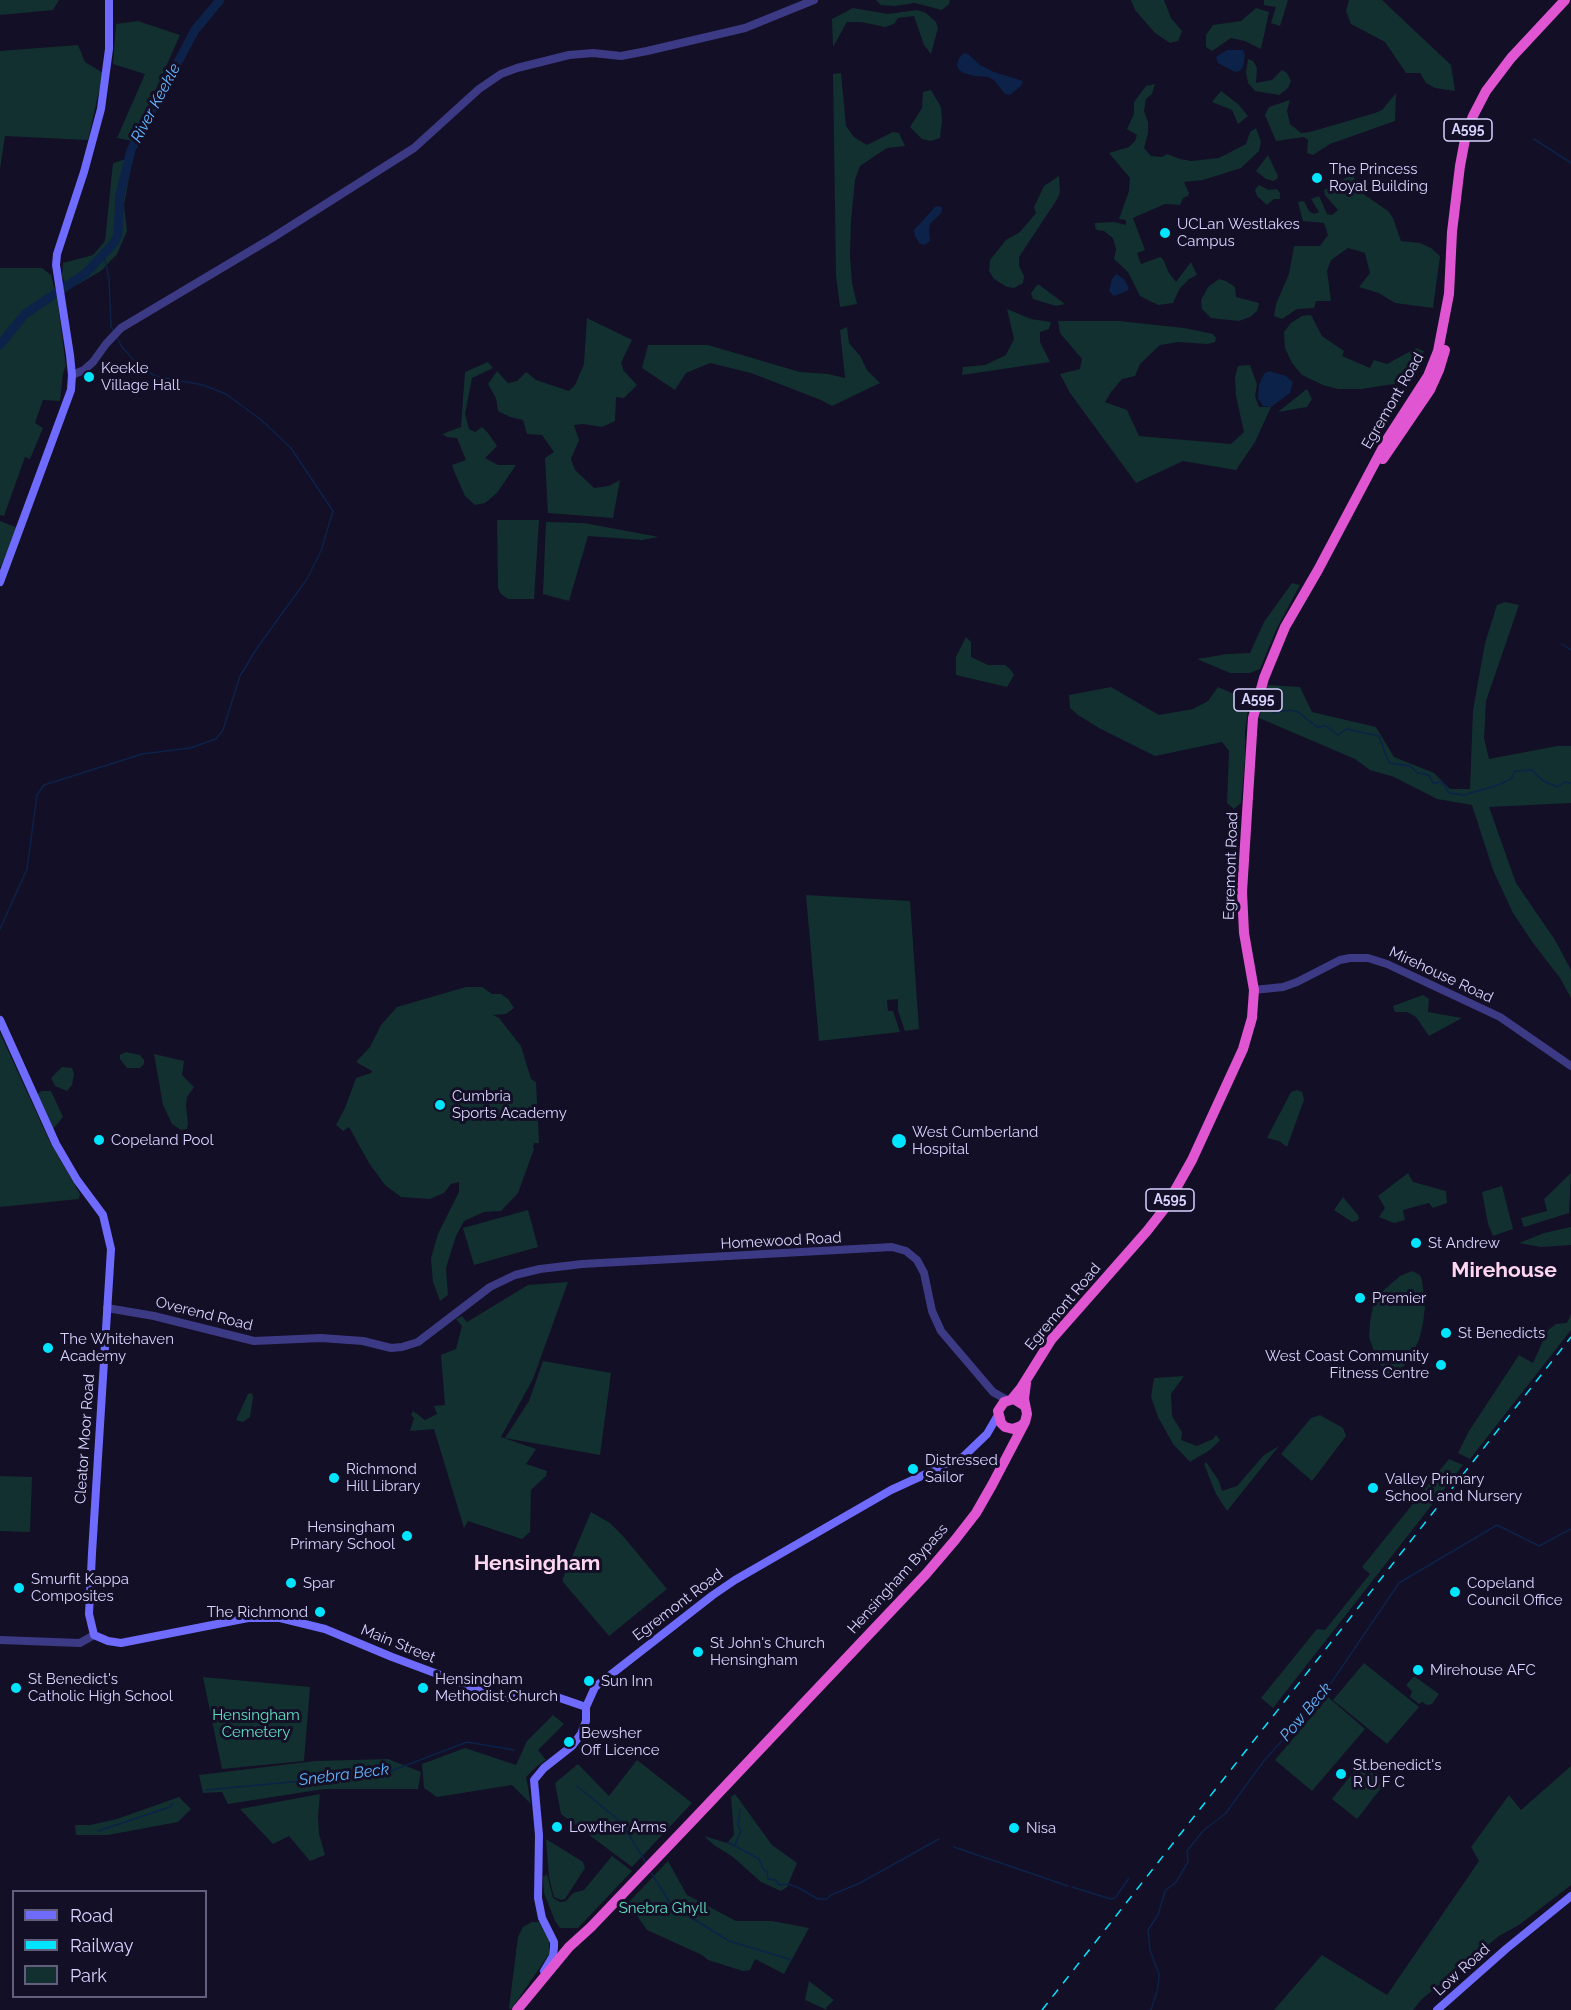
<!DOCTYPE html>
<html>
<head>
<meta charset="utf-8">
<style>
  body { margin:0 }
  #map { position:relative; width:1571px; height:2010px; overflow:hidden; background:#130f26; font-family:Raleway,sans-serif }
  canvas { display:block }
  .legend { position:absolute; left:12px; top:1890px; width:195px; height:108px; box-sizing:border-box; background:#130f26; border:2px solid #625e7d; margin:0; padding:8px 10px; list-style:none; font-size:18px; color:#d9d4ff }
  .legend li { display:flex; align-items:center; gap:12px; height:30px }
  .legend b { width:30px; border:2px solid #625e7d }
</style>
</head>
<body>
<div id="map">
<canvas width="1571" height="2010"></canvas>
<ul class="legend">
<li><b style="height:8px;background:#6f6bff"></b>Road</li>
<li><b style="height:8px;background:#00e5ff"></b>Railway</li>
<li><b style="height:16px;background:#12302f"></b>Park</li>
</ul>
</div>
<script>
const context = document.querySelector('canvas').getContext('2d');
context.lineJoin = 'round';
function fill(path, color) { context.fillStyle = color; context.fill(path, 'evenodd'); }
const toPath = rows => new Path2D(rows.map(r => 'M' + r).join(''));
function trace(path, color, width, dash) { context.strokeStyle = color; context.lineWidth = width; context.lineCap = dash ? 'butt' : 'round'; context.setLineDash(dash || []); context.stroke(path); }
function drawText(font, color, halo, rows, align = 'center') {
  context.font = font + ' Raleway,sans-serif'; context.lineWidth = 6; context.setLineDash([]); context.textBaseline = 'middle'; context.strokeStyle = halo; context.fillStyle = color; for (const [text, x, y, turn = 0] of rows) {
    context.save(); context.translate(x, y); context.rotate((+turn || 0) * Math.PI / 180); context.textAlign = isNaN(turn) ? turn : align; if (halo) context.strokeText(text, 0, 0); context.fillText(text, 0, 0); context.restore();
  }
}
const green = toPath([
  [0,0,59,0,53,10,0,15],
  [876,0,950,0,949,4,942,10,915,3,895,6,881,5],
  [1131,0,1164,0,1171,18,1182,31,1178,41,1170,43,1155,33,1135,10],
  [1264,0,1288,0,1280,26,1271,23,1276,7,1264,5],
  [1349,0,1382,0,1451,65,1455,91,1435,88,1426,83,1420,73,1406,73,1385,42,1351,24,1346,11],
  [853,8,888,14,917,10,926,13,936,22,938,28,931,54,924,45,914,16,898,18,894,24,885,27,861,22,847,22,833,47,832,19],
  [1256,8,1269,12,1261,49,1245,41,1231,38,1212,51,1206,47,1206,35,1213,25,1241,21],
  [138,21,180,35,133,141,117,138,145,74,113,64,116,24],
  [78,45,85,62,103,73,88,140,5,136,0,169,0,51],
  [1248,59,1253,61,1257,68,1256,83,1272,80,1282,70,1287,73,1291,81,1288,88,1279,95,1255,91,1248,83,1246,72],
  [841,73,846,126,854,137,867,145,893,132,899,133,905,146,887,148,860,166,855,180,851,221,850,256,852,283,857,304,840,307,836,275,833,74],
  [1155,84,1152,94,1146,99,1144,111,1148,122,1148,133,1144,148,1151,156,1162,157,1167,154,1180,159,1191,161,1219,158,1246,144,1250,132,1256,128,1261,142,1259,151,1241,168,1203,180,1184,182,1189,193,1188,196,1183,198,1180,205,1165,204,1133,218,1145,250,1137,253,1141,264,1160,257,1163,259,1169,273,1176,282,1191,262,1197,275,1189,279,1180,288,1173,303,1158,305,1140,296,1128,272,1114,259,1116,249,1113,238,1104,231,1097,230,1095,227,1095,223,1114,222,1126,225,1126,220,1119,219,1129,191,1130,178,1109,153,1129,147,1135,141,1137,135,1127,129,1134,114,1134,102,1146,86],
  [931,90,941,107,942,121,940,138,931,141,922,139,910,127,922,108,923,92],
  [1221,91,1238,104,1248,116,1238,124,1232,110,1212,102],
  [1396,93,1395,121,1330,144,1313,155,1307,153,1308,140,1304,137,1276,141,1265,115,1269,107,1290,100,1287,111,1290,124,1301,133,1310,132,1375,113,1382,110],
  [1268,155,1278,176,1277,179,1273,181,1266,179,1256,171],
  [133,157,124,205,127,231,117,254,101,271,68,290,62,276,63,263,93,255,105,241,113,163],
  [1353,174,1359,191,1388,211,1393,218,1401,241,1420,243,1431,248,1440,256,1433,308,1395,303,1379,293,1359,287,1370,273,1365,253,1348,248,1331,260,1327,271,1331,301,1316,301,1314,308,1297,309,1282,319,1274,316,1276,304,1289,274,1294,246,1320,246,1328,235,1324,223,1303,221,1298,202,1304,201,1309,211,1314,214,1319,212,1311,199,1319,196,1327,214,1332,215,1338,210,1325,195,1324,190],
  [1059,176,1060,193,1056,201,1019,257,1019,266,1024,276,1023,283,1014,288,1007,287,994,279,989,271,990,260,1006,240,1020,232,1036,213,1034,207,1044,186],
  [1259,185,1269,190,1277,189,1280,193,1280,199,1274,199,1267,205,1257,196,1255,190],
  [0,268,42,268,51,275,57,298,66,366,63,373,60,401,43,400,35,423,43,428,30,459,25,457,4,516,0,515],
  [1219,279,1226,281,1235,287,1236,297,1259,303,1257,311,1250,317,1239,321,1211,318,1202,309,1201,300,1208,287],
  [1038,284,1065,304,1056,306,1033,299,1031,293],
  [1007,309,1031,319,1051,322,1049,329,1040,332,1040,342,1050,362,962,375,963,367,985,365,1006,355,1014,339],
  [1311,315,1322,336,1344,351,1342,356,1370,368,1374,360,1387,364,1416,348,1424,351,1415,373,1394,384,1361,389,1338,389,1323,385,1302,375,1292,363,1285,348,1284,332,1291,323,1302,316],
  [587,318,632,340,621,363,624,371,637,385,624,398,616,397,615,421,602,427,583,424,574,425,579,440,571,459,575,470,594,488,609,486,620,480,613,518,548,513,545,458,554,452,542,435,527,434,523,420,510,417,498,411,496,398,488,384,497,371,508,383,517,381,526,372,536,380,569,391,575,385,584,364],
  [1058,321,1119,321,1184,328,1213,334,1216,338,1215,342,1207,344,1178,342,1160,345,1140,364,1135,376,1122,379,1111,392,1105,402,1127,410,1139,436,1231,444,1244,432,1236,396,1235,377,1238,366,1250,365,1257,384,1255,396,1259,407,1271,407,1255,442,1236,470,1183,461,1136,483,1070,393,1060,374,1080,369,1082,359,1060,333],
  [847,327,849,343,860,356,867,370,880,383,832,406,821,400,751,373,710,363,686,373,675,390,642,368,648,345,708,345,800,372,828,374,845,378,840,330],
  [488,362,493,368,472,378,465,414,469,429,475,432,482,427,488,433,497,446,485,458,498,465,516,465,497,493,485,503,475,505,465,496,454,471,452,465,466,460,457,438,447,437,442,434,461,427,465,372],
  [1307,389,1312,399,1307,407,1278,412],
  [497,520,539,520,534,599,508,599,501,594,498,588],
  [0,521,18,528,0,568],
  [546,522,584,523,659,537,642,540,588,536,569,601,543,594],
  [1292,583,1300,585,1276,630,1260,669,1250,673,1230,673,1197,659,1227,654,1250,653,1264,622],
  [1505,602,1519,605,1486,701,1484,738,1489,759,1557,746,1571,746,1571,803,1489,807,1516,883,1555,940,1571,970,1571,998,1560,978,1533,943,1513,913,1493,870,1472,805,1437,799,1394,777,1370,770,1355,759,1259,718,1267,685,1300,687,1312,712,1376,727,1394,757,1434,773,1450,789,1470,789,1473,710,1485,643,1497,605],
  [966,637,971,642,971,657,988,665,1005,665,1010,669,1014,675,1007,687,956,675,956,657],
  [1111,687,1159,715,1193,709,1208,701,1218,687,1243,698,1249,704,1245,731,1245,758,1241,803,1234,809,1227,803,1229,751,1222,742,1155,756,1099,728,1078,715,1070,708,1069,695],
  [806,895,910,901,919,1029,905,1031,898,1011,898,999,887,1000,888,1011,893,1011,900,1032,819,1041],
  [466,987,482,987,492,994,501,994,508,999,514,1008,506,1014,493,1015,499,1018,521,1046,531,1079,536,1082,539,1143,534,1143,533,1148,534,1149,518,1193,501,1211,484,1212,464,1221,456,1236,446,1268,448,1295,440,1301,433,1282,431,1258,438,1234,459,1192,459,1182,451,1184,444,1193,430,1199,401,1197,385,1185,369,1163,349,1127,343,1131,336,1125,345,1108,356,1078,371,1073,372,1071,356,1062,370,1047,381,1025,397,1007],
  [1423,995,1429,999,1428,1012,1462,1018,1429,1036,1416,1017,1407,1012,1395,1012,1393,1006],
  [0,1033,49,1140,80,1194,79,1199,0,1207],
  [126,1052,140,1055,144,1060,144,1064,140,1068,127,1068,120,1059,120,1055],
  [154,1054,184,1061,182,1075,194,1087,187,1097,186,1106,188,1123,187,1129,181,1130,172,1124,163,1105],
  [62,1067,72,1068,74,1074,72,1085,67,1091,55,1086,51,1078],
  [1297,1090,1302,1092,1304,1100,1287,1147,1279,1141,1267,1138,1291,1092],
  [42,1091,51,1091,63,1117,53,1129,37,1094],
  [1408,1173,1413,1182,1446,1191,1447,1203,1433,1208,1429,1203,1403,1210,1405,1220,1394,1223,1379,1217,1385,1208,1378,1196],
  [1571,1173,1569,1213,1524,1227,1521,1218,1547,1211,1544,1199],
  [1502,1186,1513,1229,1493,1236,1488,1224,1482,1192],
  [1343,1197,1358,1215,1359,1219,1356,1221,1352,1222,1334,1210],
  [528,1210,538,1247,474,1265,463,1228],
  [1571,1227,1571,1245,1541,1247,1519,1243,1544,1233],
  [1412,1271,1420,1275,1422,1280,1425,1307,1423,1323,1419,1340,1410,1357,1398,1374,1393,1375,1387,1373,1377,1360,1369,1337,1370,1322,1373,1306,1384,1290,1400,1276],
  [568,1282,533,1379,501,1437,536,1449,526,1464,547,1471,546,1476,531,1490,530,1532,522,1539,468,1521,464,1528,434,1429,410,1431,414,1418,411,1415,413,1411,425,1420,437,1414,434,1406,445,1405,441,1355,456,1349,462,1326,456,1319,462,1316,467,1322,528,1285],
  [1571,1314,1571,1330,1470,1459,1458,1453,1469,1431,1519,1355,1533,1363,1548,1330,1556,1324,1567,1323],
  [543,1361,611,1373,600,1455,505,1438,529,1401],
  [1184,1376,1171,1394,1172,1416,1182,1432,1181,1440,1197,1446,1213,1439,1216,1435,1220,1440,1210,1450,1190,1462,1173,1444,1158,1417,1151,1397,1154,1378],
  [252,1393,253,1397,250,1417,243,1422,236,1420,248,1394],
  [1320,1415,1343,1428,1346,1436,1312,1481,1281,1454,1311,1418],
  [1279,1446,1227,1511,1216,1494,1204,1464,1206,1462,1219,1481,1222,1491,1237,1486,1264,1455],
  [1449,1459,1463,1465,1273,1708,1261,1698,1317,1629,1325,1630,1370,1574,1362,1567],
  [0,1476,32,1477,30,1532,0,1531],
  [591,1512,610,1523,623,1536,667,1589,609,1636,563,1582,563,1578],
  [1364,1663,1419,1707,1387,1744,1333,1700],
  [1414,1676,1439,1694,1432,1704,1427,1705,1422,1702,1419,1704,1410,1697,1412,1691,1406,1685],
  [203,1677,310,1687,304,1761,222,1769],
  [1328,1697,1365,1729,1312,1791,1275,1760],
  [553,1715,564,1724,538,1750,546,1760,536,1767,526,1777,531,1804,512,1785,437,1797,424,1788,422,1764,465,1748,516,1765,527,1741],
  [388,1759,421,1772,418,1789,324,1789,228,1804,222,1792,203,1793,199,1775,315,1761],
  [637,1760,692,1803,632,1867,561,1814,555,1783,578,1764,609,1796],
  [1360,1764,1385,1783,1357,1819,1332,1799],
  [1571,1766,1571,1885,1519,1925,1499,1936,1422,1999,1413,2010,1274,2010,1322,1955,1387,1995,1479,1861,1471,1847,1509,1795,1521,1810],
  [320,1794,318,1816,319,1834,325,1855,310,1861,289,1836,273,1844,240,1809],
  [735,1794,772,1845,797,1863,787,1887,781,1891,761,1882,733,1857,714,1845,704,1836,727,1843,734,1835,731,1797],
  [179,1797,191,1809,178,1822,108,1835,76,1835,75,1825,90,1825,117,1819],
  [546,1839,583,1862,585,1868,565,1899,561,1900,554,1897,549,1877],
  [612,1856,632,1871,578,1928,560,1928,555,1921,544,1893,543,1877,547,1874,553,1898,560,1902,566,1901,573,1893,584,1890],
  [668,1861,687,1895,736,1921,772,1921,809,1928,784,1974,755,1959,750,1970,743,1971,708,1960,702,1955,647,1930,628,1903],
  [532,1922,539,1922,549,1941,549,1954,511,2010,509,2008,518,1937,523,1927],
  [809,1981,834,2000,826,2008,827,2010,805,2000]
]);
const water = toPath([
  [1227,50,1243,50,1245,55,1243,67,1240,71,1235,72,1218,63,1216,57],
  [964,53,968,54,980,65,994,72,1023,81,1021,86,1010,95,1005,94,994,80,988,77,974,76,964,73,959,70,957,65,959,58],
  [940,206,942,208,941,213,930,224,929,230,930,241,925,245,920,244,915,236,914,230,935,207],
  [1116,274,1124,279,1129,288,1127,291,1114,296,1109,291,1112,279],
  [1269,371,1286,376,1293,382,1290,393,1271,407,1263,406,1258,398,1259,385,1264,374]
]);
const stream = toPath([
  [1534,139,1571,163],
  [104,255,109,279,111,327,114,331],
  [1562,644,1571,650],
  [1273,713,1290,710,1298,712,1317,727,1326,726,1338,735,1346,729,1379,736,1389,763,1410,766,1418,773,1429,775,1433,783,1442,782,1449,793,1464,795,1498,785,1511,779,1515,771,1532,770,1543,781,1558,787,1564,782,1571,783],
  [0,929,27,869,37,795,44,785,142,754,190,748,216,739,223,730,240,676,257,648,307,579,321,551,333,511,291,448,260,419,226,394,203,385,155,376,138,365,122,347,117,338],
  [577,1786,622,1823,646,1863],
  [206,1790,386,1773,467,1742,514,1750],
  [98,1831,170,1807,173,1803],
  [728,1842,759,1859,764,1870,767,1871,768,1879,776,1880,779,1885,787,1884,797,1887,818,1899,827,1899,831,1895,860,1883,939,1839],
  [735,1845,741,1831,738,1826,740,1809],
  [954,1847,1068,1886],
  [651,1872,671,1905,729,1941,792,1960],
  [1072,1887,1111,1899,1115,1898,1129,1878],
  [1151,2010,1158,1988,1159,1974,1150,1950,1148,1930,1158,1915,1165,1891,1176,1882,1188,1862,1187,1851,1203,1831,1226,1813,1263,1762,1325,1692,1399,1583,1497,1525,1539,1546,1571,1529]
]);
const river = toPath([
  [0,345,25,314,86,273,113,244,118,235,120,195,131,150,195,30,220,0]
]);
const tertiary = toPath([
  [72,375,84,370,93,362,106,344,121,328,272,238,414,148,479,89,501,74,517,68,569,55,593,53,621,56,647,51,745,28,814,0],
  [1254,990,1283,987,1297,982,1340,960,1350,958,1368,958,1387,964,1500,1017,1571,1066],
  [107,1308,154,1316,254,1341,321,1338,363,1341,391,1348,402,1347,418,1342,490,1287,515,1275,540,1269,582,1264,892,1247,906,1251,917,1260,924,1273,932,1311,941,1331,993,1392,1007,1400],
  [0,1640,80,1643,94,1635]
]);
const secondary = toPath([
  [0,582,71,390,72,375,70,355,56,265,57,254,84,172,101,109,109,49,109,0],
  [0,1020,56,1144,77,1180,103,1215,111,1249,92,1553,89,1614,94,1635,108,1641,121,1643,248,1618,280,1618,325,1629,392,1657,499,1697,512,1698,551,1695,586,1707],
  [544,1971,553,1956,554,1947,554,1942,542,1918,538,1898,539,1835,534,1780,544,1768,572,1746,581,1734,586,1721,586,1707,595,1687,713,1595,735,1580,891,1490,963,1457,987,1434,998,1415],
  [1437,2010,1506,1949,1571,1896]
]);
const trunk = toPath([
  [1383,459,1430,390,1439,370,1445,350],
  [1012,1399,1021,1388,1051,1340,1147,1231,1165,1208,1192,1160,1243,1049,1252,1018,1254,990,1244,933,1242,892,1253,718,1264,678,1285,627,1318,570,1388,438,1428,376,1438,351,1449,294,1452,232,1460,166,1466,134,1473,116,1486,91,1511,58,1565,0],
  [1025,1406,1014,1399,1004,1402,998,1411,1001,1423,1005,1427,1013,1429,1021,1426,1025,1422,1027,1414,1024,1399,1026,1383],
  [517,2010,569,1947,591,1927,695,1818,926,1574,955,1540,976,1513,992,1485,1024,1424]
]);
const rail = toPath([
  [1042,2010,1571,1337]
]);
const markers = [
  [1317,178,6,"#00e5ff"],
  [1165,233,6,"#00e5ff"],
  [89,377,6,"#00e5ff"],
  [440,1105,6,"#00e5ff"],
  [99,1140,6,"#00e5ff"],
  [899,1141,8,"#00e5ff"],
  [1416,1243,6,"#00e5ff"],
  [1360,1298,6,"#00e5ff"],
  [1446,1333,6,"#00e5ff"],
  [48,1348,6,"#00e5ff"],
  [1441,1365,6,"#00e5ff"],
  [913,1469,6,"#00e5ff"],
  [334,1478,6,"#00e5ff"],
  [1373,1488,6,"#00e5ff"],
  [407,1536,6,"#00e5ff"],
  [291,1583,6,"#00e5ff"],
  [19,1588,6,"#00e5ff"],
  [1455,1592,6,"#00e5ff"],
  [320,1612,6,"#00e5ff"],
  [698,1652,6,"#00e5ff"],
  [1418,1670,6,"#00e5ff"],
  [589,1681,6,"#00e5ff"],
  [16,1688,6,"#00e5ff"],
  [423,1688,6,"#00e5ff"],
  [569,1742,6,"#00e5ff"],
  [1341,1774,6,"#00e5ff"],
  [557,1827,6,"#00e5ff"],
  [1014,1828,6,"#00e5ff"]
];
const shields = [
  [1468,130,48],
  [1258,700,48],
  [1170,1200,48]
];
const shieldNames = [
  ["A595",1468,130],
  ["A595",1258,700],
  ["A595",1170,1200]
];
const poiNames = [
  ["The Princess",1329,169],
  ["Royal Building",1329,186],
  ["UCLan Westlakes",1177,224],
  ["Campus",1177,241],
  ["Keekle",101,368],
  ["Village Hall",101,385],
  ["Cumbria",452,1096],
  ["Sports Academy",452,1113],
  ["West Cumberland",912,1132],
  ["Hospital",912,1149],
  ["Copeland Pool",111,1140],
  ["St Andrew",1428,1243],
  ["Premier",1372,1298],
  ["St Benedicts",1458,1333],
  ["The Whitehaven",60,1339],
  ["Academy",60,1356],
  ["West Coast Community",1429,1356,"right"],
  ["Fitness Centre",1429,1373,"right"],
  ["Distressed",925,1460],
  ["Sailor",925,1477],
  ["Richmond",346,1469],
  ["Hill Library",346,1486],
  ["Valley Primary",1385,1479],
  ["School and Nursery",1385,1496],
  ["Hensingham",395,1527,"right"],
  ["Primary School",395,1544,"right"],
  ["Smurfit Kappa",31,1579],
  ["Composites",31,1596],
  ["Spar",303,1583],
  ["Copeland",1467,1583],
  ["Council Office",1467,1600],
  ["The Richmond",308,1612,"right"],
  ["St John's Church",710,1643],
  ["Hensingham",710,1660],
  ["Mirehouse AFC",1430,1670],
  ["St Benedict's",28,1679],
  ["Catholic High School",28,1696],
  ["Hensingham",435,1679],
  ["Methodist Church",435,1696],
  ["Sun Inn",601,1681],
  ["Bewsher",581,1733],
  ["Off Licence",581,1750],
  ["St.benedict's",1353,1765],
  ["R U F C",1353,1782],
  ["Lowther Arms",569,1827],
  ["Nisa",1026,1828]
];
const streetNames = [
  ["Egremont Road",1393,401,-60],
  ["Egremont Road",1231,866,-88],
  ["Mirehouse Road",1441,975,25],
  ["Homewood Road",781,1241,-3],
  ["Egremont Road",1063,1307,-50],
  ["Overend Road",204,1314,14],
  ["Cleator Moor Road",85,1439,-86],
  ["Hensingham Bypass",898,1579,-48],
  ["Egremont Road",678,1605,-37],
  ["Main Street",398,1644,22],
  ["Low Road",1462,1970,-42]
];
const parkNames = [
  ["Hensingham",256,1715],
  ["Cemetery",256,1732],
  ["Snebra Ghyll",663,1908]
];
const waterNames = [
  ["River Keekle",156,103,-62],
  ["Pow Beck",1306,1712,-50],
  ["Snebra Beck",344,1775,-7]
];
const districtNames = [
  ["Mirehouse",1504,1271],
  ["Hensingham",537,1564]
];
fill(green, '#12302f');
fill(water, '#0c2248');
trace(stream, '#0c2248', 1.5);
trace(river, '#0c2248', 9);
trace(tertiary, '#3d3a85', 8);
trace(secondary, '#6f6bff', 8);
trace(trunk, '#e055d1', 10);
trace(rail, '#00e5ff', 1.5, [9, 8]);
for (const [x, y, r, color] of markers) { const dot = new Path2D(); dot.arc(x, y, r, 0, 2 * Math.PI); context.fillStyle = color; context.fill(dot); trace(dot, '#130f26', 2); }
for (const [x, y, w] of shields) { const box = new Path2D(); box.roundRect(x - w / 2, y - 11, w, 22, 4.5); context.fillStyle = '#130f26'; context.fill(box); trace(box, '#d9d4ff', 1.5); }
drawText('bold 14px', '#d9d4ff', null, shieldNames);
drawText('15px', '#d9d4ff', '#130f26', poiNames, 'left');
drawText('15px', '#d9d4ff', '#130f26', streetNames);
drawText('15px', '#5fe0c0', '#130f26', parkNames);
drawText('italic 16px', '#62b6ff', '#130f26', waterNames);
drawText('bold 21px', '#ffd6f0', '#130f26', districtNames);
</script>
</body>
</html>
